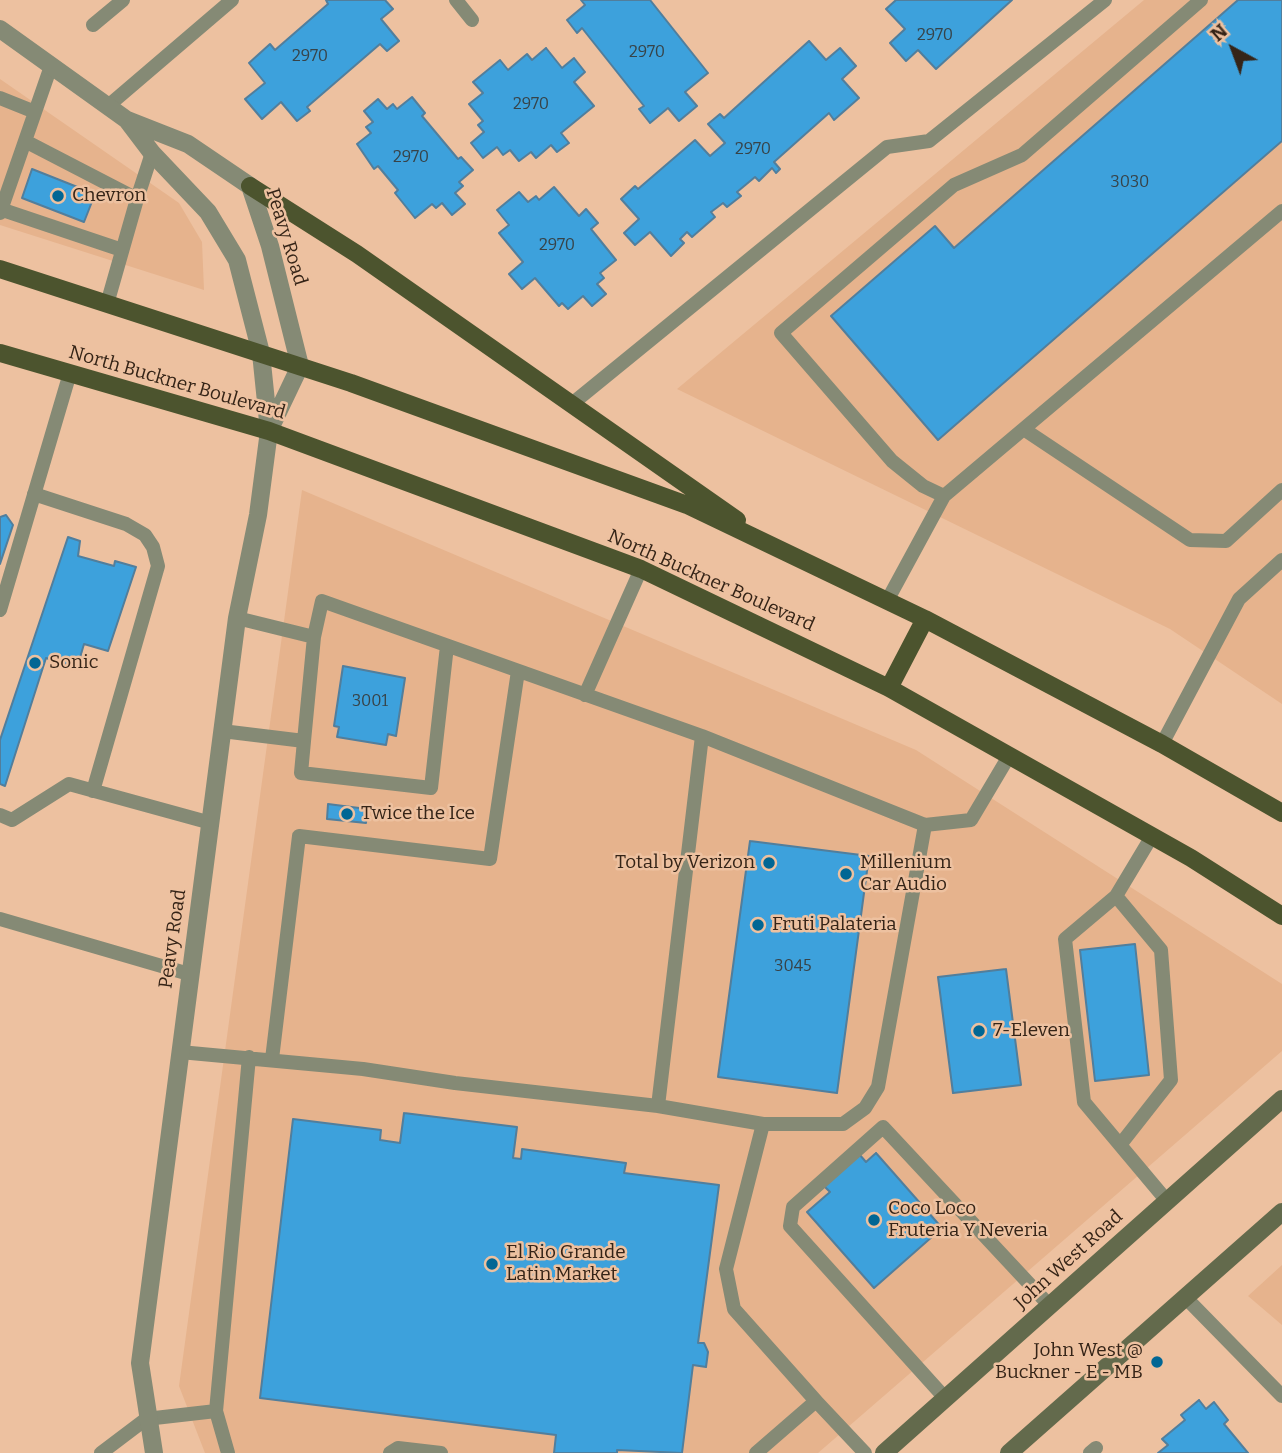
<!DOCTYPE html>
<html>
<head>
<meta charset="utf-8">
<style>
  body { margin:0 }
  #map { position:relative; width:1282px; height:1453px; overflow:hidden; background:#edc1a0; font-family:Bitter,serif }
  canvas { display:block }
  .north { position:absolute; left:1198px; top:14px; width:70px; height:70px; -webkit-text-stroke:5px #edc1a0; paint-order:stroke; rotate:319deg; font-size:19px; font-weight:700; line-height:28px; text-align:center; color:#352417 }
  .north::after { content:''; display:block; margin:auto; width:24px; height:32px; background:#352417; clip-path:polygon(50% 0,100% 100%,50% 72%,0 100%) }
</style>
</head>
<body>
<div id="map">
<canvas width="1282" height="1453"></canvas>
<div class="north">N</div>
</div>
<script>
const context = document.querySelector('canvas').getContext('2d');
context.lineJoin = 'round';
function fill(path, color) { context.fillStyle = color; context.fill(path, 'evenodd'); }
const toPath = rows => new Path2D(rows.map(r => 'M' + r).join(''));
function trace(path, color, width, dash) { context.strokeStyle = color; context.lineWidth = width; context.lineCap = dash ? 'butt' : 'round'; context.setLineDash(dash || []); context.stroke(path); }
function drawText(font, color, halo, rows, align = 'center') {
  context.font = font + ' Bitter,serif'; context.lineWidth = 5; context.setLineDash([]); context.textBaseline = 'middle'; context.strokeStyle = halo; context.fillStyle = color; for (const [text, x, y, turn = 0] of rows) {
    context.save(); context.translate(x, y); context.rotate((+turn || 0) * Math.PI / 180); context.textAlign = isNaN(turn) ? turn : align; if (halo) context.strokeText(text, 0, 0); context.fillText(text, 0, 0); context.restore();
  }
}
const built = toPath([
  [1144,0,1282,0,1282,704,1170,629,677,389],
  [0,79,179,203,202,242,204,290,0,225],
  [302,490,916,750,1282,984,1282,1051,818,1453,205,1453,179,1386],
  [1282,1265,1282,1325,1248,1296]
]);
const building = toPath([
  [364,0,385,0,393,9,381,19,399,41,387,51,380,44,307,107,310,111,297,121,281,102,262,119,245,99,265,83,249,63,270,44,275,50,328,4,326,0,364,0],
  [581,0,650,0,708,73,685,92,697,106,679,121,668,108,650,123,639,109,644,106,582,28,577,33,567,20,585,5,581,0],
  [896,0,1012,0,936,69,918,50,906,61,890,43,905,29,886,9,896,0],
  [1238,0,1282,0,1282,141,938,440,831,316,935,226,954,248,1238,0],
  [809,41,826,60,840,48,856,66,842,79,859,98,834,120,829,113,774,162,780,169,776,173,772,168,759,181,755,177,737,192,741,196,727,207,723,203,711,212,715,217,692,237,687,232,680,239,684,243,671,256,650,232,635,245,624,233,639,219,621,199,635,186,638,189,695,140,710,156,725,143,708,124,720,114,724,118,809,41],
  [546,48,562,68,574,58,585,72,574,82,594,106,561,133,569,143,557,152,551,145,536,158,531,152,519,161,510,150,503,155,497,147,483,158,471,143,484,132,478,125,483,121,469,104,483,93,473,82,500,60,508,70,527,54,532,60,546,48],
  [412,97,425,113,422,116,458,159,461,157,473,170,459,182,463,186,455,193,465,204,452,215,442,203,436,208,432,204,415,218,395,193,398,190,378,166,374,169,357,144,371,133,366,127,373,122,364,111,378,99,387,109,393,104,397,109,412,97],
  [32,169,95,194,84,222,22,198,32,169],
  [554,187,579,216,586,209,598,223,591,229,616,260,600,273,604,278,597,284,606,294,592,306,583,296,568,309,562,303,559,306,535,278,522,289,509,274,523,262,499,233,509,225,497,210,519,192,528,202,536,196,539,200,554,187],
  [6,515,13,525,0,564,0,517,6,515],
  [68,537,80,541,78,556,114,566,115,561,136,567,108,651,84,644,77,668,46,658,5,786,0,784,0,740,68,537],
  [343,666,405,678,396,736,388,734,386,745,337,737,339,727,334,726,343,666],
  [328,804,367,809,366,823,327,819,328,804],
  [750,841,869,856,837,1093,718,1077,750,841],
  [1135,944,1149,1075,1095,1081,1080,950,1135,944],
  [1006,969,1021,1085,953,1093,938,977,1006,969],
  [404,1113,517,1127,513,1158,521,1159,522,1149,626,1163,624,1173,719,1185,698,1343,704,1343,708,1352,706,1367,693,1365,682,1453,617,1450,617,1453,554,1453,556,1435,260,1398,293,1119,381,1130,380,1140,400,1143,404,1113],
  [876,1153,942,1228,874,1288,807,1212,830,1192,823,1185,859,1154,866,1162,876,1153],
  [1199,1400,1206,1409,1214,1402,1228,1420,1224,1424,1248,1453,1158,1453,1168,1445,1162,1439,1185,1420,1181,1415,1199,1400]
]);
const service = toPath([
  [456,0,472,20],
  [93,25,123,0],
  [0,98,35,112],
  [108,106,232,0],
  [25,141,137,199,107,304],
  [137,199,152,153],
  [0,209,122,250],
  [0,213,51,66],
  [573,403,887,147,929,141,1105,0],
  [1025,430,1190,540,1226,541,1282,490],
  [34,494,126,524,145,535,153,547,158,566,93,791],
  [944,496,923,486,892,461,781,333,954,185,1022,155,1201,0],
  [887,601,944,496,1282,211],
  [0,610,70,373],
  [237,618,314,637,322,601,702,736,658,1106,763,1124,726,1269,734,1309,816,1401,756,1453],
  [585,695,641,569],
  [222,731,304,741,301,773,431,788,447,646],
  [702,736,925,825,878,1087,865,1108,843,1124,763,1124],
  [304,741,314,637],
  [1162,744,1239,599,1282,560],
  [0,815,12,820,69,784,211,823],
  [925,825,971,820,1009,756],
  [1152,836,1116,896,1065,939,1084,1102,1167,1201],
  [1116,896,1161,950,1171,1080,1120,1145],
  [0,919,189,974],
  [180,1052,363,1069,455,1083,658,1106],
  [272,1059,299,836,490,859,518,671],
  [1185,1297,1282,1396],
  [945,1398,790,1226,793,1207,883,1127,1049,1305],
  [816,1401,865,1453],
  [101,1453,146,1419,216,1411],
  [228,1453,216,1411,249,1057],
  [390,1453,398,1448,441,1453],
  [1090,1453,1096,1448]
]);
const tertiary = toPath([
  [0,29,127,120,188,144,250,186,270,246,300,366,269,431],
  [127,120,152,153,208,212,237,260,261,353,269,431,258,515,237,618,140,1363,154,1453]
]);
const secondary = toPath([
  [884,1453,1282,1099],
  [1009,1453,1282,1212]
]);
const primary = toPath([
  [250,186,357,254,737,520],
  [0,269,351,383,687,505,925,619,1162,744,1282,813],
  [0,353,269,431,641,569,889,688,1191,858,1282,916],
  [889,688,925,619]
]);
const markers = [
  [58,196,7,"#016694"],
  [35,663,7,"#016694"],
  [347,814,7,"#016694"],
  [769,863,7,"#016694"],
  [846,874,7,"#016694"],
  [758,925,7,"#016694"],
  [979,1031,7,"#016694"],
  [874,1220,7,"#016694"],
  [492,1264,7,"#016694"],
  [1157,1362,7,"#016694"]
];
const numberNames = [
  ["2970",935,36],
  ["2970",647,53],
  ["2970",310,57],
  ["2970",531,105],
  ["2970",753,150],
  ["2970",411,158],
  ["3030",1130,183],
  ["2970",557,246],
  ["3001",370,702],
  ["3045",793,967]
];
const poiNames = [
  ["Chevron",72,196],
  ["Sonic",49,663],
  ["Twice the Ice",361,814],
  ["Total by Verizon",755,863,"right"],
  ["Millenium",860,863],
  ["Car Audio",860,885],
  ["Fruti Palateria",772,925],
  ["7-Eleven",993,1031],
  ["Coco Loco",888,1209],
  ["Fruteria Y Neveria",888,1231],
  ["El Rio Grande",506,1253],
  ["Latin Market",506,1275],
  ["John West @",1143,1351,"right"],
  ["Buckner - E - MB",1143,1373,"right"]
];
const streetNames = [
  ["Peavy Road",286,237,73],
  ["North Buckner Boulevard",177,383,16],
  ["North Buckner Boulevard",711,581,24],
  ["Peavy Road",173,939,-82],
  ["John West Road",1069,1260,-42]
];
fill(built, '#e6b38d');
fill(building, '#3da1dc');
trace(building, '#517e9c', 2);
trace(service, '#858a75', 14);
trace(tertiary, '#858a75', 18);
trace(secondary, '#636a4c', 18);
trace(primary, '#4c542e', 18);
for (const [x, y, r, color] of markers) { const dot = new Path2D(); dot.arc(x, y, r, 0, 2 * Math.PI); context.fillStyle = color; context.fill(dot); trace(dot, '#edc1a0', 2.5); }
drawText('16px', '#374348', null, numberNames);
drawText('19px', '#352417', '#edc1a0', poiNames, 'left');
drawText('19px', '#352417', '#edc1a0', streetNames);
</script>
</body>
</html>
